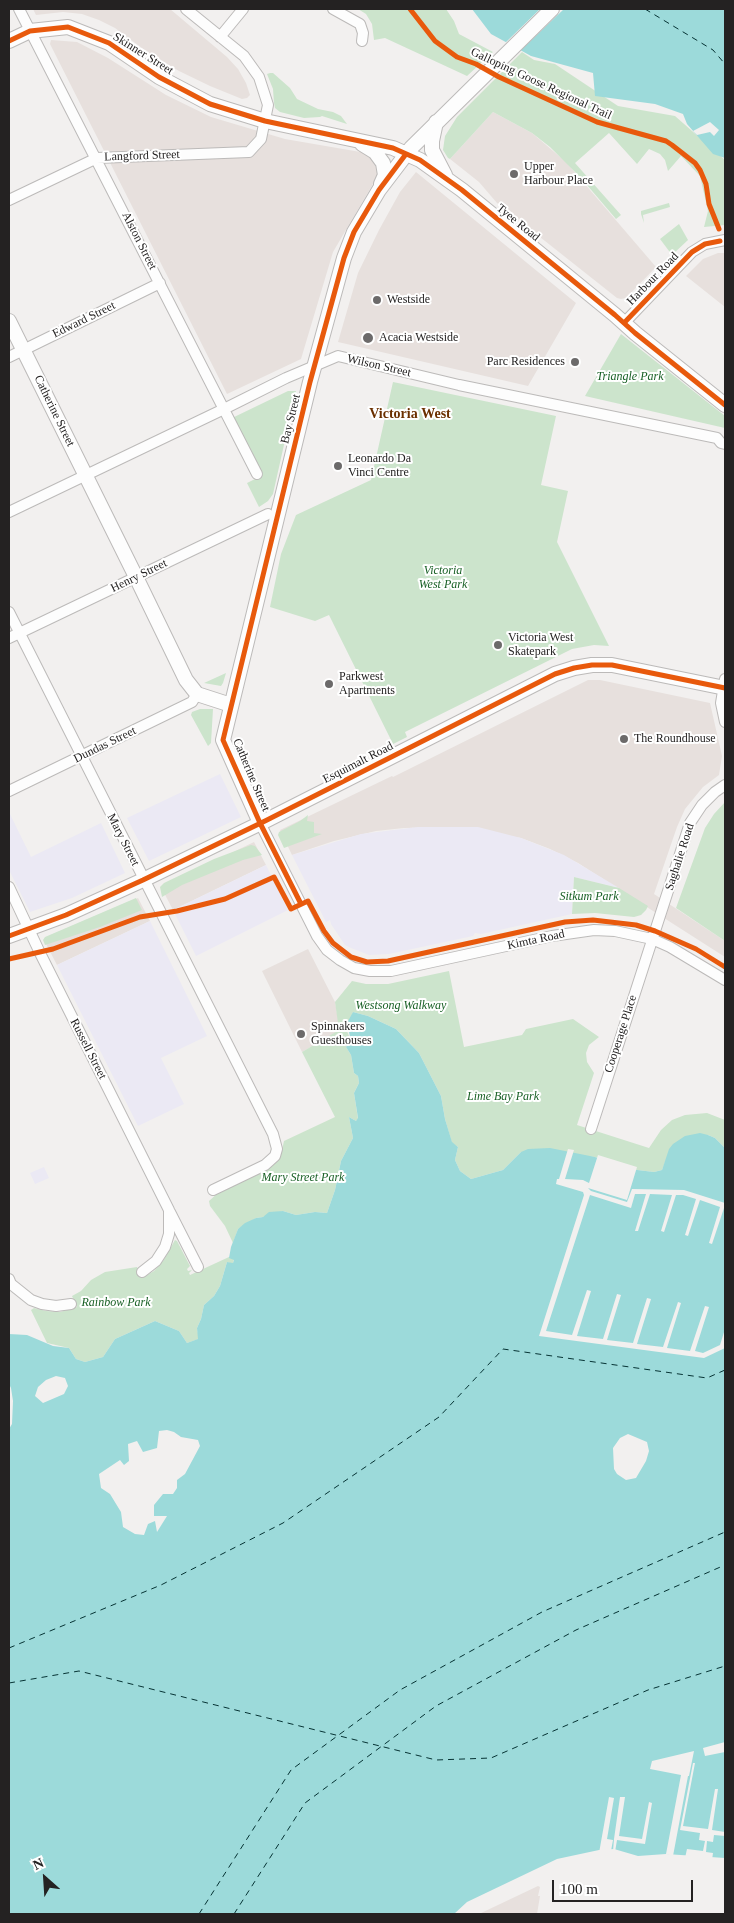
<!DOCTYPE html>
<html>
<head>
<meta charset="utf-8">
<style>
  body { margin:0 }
  #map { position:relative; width:734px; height:1923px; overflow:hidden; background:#f2f0ef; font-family:"Times New Roman",serif }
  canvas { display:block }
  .frame { position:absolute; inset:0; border:10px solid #242222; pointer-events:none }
  .north { position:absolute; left:20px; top:1853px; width:50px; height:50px; -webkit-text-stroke:4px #fff; paint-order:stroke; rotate:334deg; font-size:14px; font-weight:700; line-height:20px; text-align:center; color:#242222 }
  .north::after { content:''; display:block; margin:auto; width:18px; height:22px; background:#242222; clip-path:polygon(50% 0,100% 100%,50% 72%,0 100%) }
  .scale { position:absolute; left:552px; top:1880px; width:141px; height:22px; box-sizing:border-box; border:2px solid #242222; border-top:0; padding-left:6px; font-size:15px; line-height:18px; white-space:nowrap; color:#242222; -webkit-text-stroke:4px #fff; paint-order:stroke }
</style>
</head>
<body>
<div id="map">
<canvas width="734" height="1923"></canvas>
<div class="frame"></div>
<div class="north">N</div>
<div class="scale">100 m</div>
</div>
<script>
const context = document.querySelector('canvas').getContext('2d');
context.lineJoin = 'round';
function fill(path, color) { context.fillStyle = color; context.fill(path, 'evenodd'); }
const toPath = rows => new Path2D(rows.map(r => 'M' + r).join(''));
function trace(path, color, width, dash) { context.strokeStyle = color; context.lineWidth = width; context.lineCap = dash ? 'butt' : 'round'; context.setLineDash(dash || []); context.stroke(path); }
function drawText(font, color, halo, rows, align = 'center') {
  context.font = font + ' "Times New Roman",serif'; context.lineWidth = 4; context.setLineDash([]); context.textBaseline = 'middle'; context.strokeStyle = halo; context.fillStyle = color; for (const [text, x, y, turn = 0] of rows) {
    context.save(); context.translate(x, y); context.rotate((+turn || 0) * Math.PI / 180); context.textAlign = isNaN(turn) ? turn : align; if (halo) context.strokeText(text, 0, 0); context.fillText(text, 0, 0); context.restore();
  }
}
const built = toPath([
  [33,9,170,9,227,57,238,69,246,83,250,95,247,98,242,99,210,86,179,71,150,54,115,28,99,20,82,14,63,12,36,15],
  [51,40,77,42,108,58,166,95,211,117,285,139,372,154,380,172,333,252,301,359,227,394,50,44],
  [493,112,532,133,566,162,656,267,626,298,621,299,617,298,497,203,479,182,450,159],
  [416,172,576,303,528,386,338,342,358,273,379,230,400,192],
  [718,253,725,253,725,307,686,276,703,259],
  [588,680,600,680,710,703,722,756,719,775,703,787,685,809,677,827,654,894,725,941,725,957,578,863,550,849,521,838,456,827,404,828,376,831,334,841,292,855,280,830,392,776,393,777],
  [254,842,266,865,173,910,161,887],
  [138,898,150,921,57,965,45,942],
  [308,949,335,1002,340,1030,302,1052,262,971],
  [538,1886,540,1887,538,1896,540,1896,537,1914,479,1914]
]);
const industrial = toPath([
  [220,774,241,817,149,861,127,818],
  [9,812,31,857,101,823,125,873,72,898,30,912,9,870],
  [418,827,478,827,521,838,564,855,619,888,574,877,572,914,481,934,475,933,473,936,389,954,369,955,351,948,345,945,331,924,330,920,326,922,292,855,361,834],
  [266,865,288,910,196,956,173,910],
  [150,921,207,1036,161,1058,184,1104,138,1126,57,965],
  [44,1167,49,1178,35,1184,30,1173]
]);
const green = toPath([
  [358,9,446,9,454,21,459,34,493,52,467,76,385,38,374,40,372,24,366,14],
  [522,52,534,60,555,64,618,106,675,116,725,160,725,225,704,227,708,211,700,176,681,156,668,171,665,160,660,154,649,149,637,164,609,133,575,163,621,215,616,219,581,178,550,147,532,133,493,112,450,159,448,158,443,150,445,136,457,117],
  [270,73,273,73,290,88,297,99,318,109,333,112,341,116,347,124,322,116,320,117,304,118,280,112,275,108,274,103,273,89,267,74],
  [669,203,670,207,643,215,644,223,641,214,641,211],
  [679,224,688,240,672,255,660,239],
  [621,334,725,416,725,428,585,396],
  [393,382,556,416,541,485,568,491,557,542,609,646,594,645,572,649,405,732,407,737,393,744,329,615,315,621,270,607,281,554,296,515,371,480],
  [288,391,296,391,273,494,268,501,259,507,247,483,259,477,230,419],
  [226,673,223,683,221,686,204,683],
  [200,709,213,709,211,743,208,746,191,715,192,712],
  [725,802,725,941,676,908,705,828,714,814],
  [308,815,307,821,314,822,314,833,322,834,284,848,278,835,279,832,300,821],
  [251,845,255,846,262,855,243,860,182,885,162,897,160,887,164,883,214,859],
  [574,877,619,888,648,906,646,910,641,915,634,917,595,913,572,914],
  [136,898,142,910,100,927,45,945,43,940,45,937],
  [449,971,464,1047,522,1035,526,1029,573,1019,599,1037,589,1045,586,1053,587,1062,594,1073,577,1125,649,1148,661,1130,672,1120,685,1115,707,1113,725,1120,725,1148,715,1138,708,1135,668,1155,662,1170,654,1172,629,1169,595,1157,521,1152,503,1170,471,1179,460,1171,455,1160,458,1147,452,1143,445,1119,441,1096,419,1053,396,1029,368,1016,353,1012,347,1031,351,1041,346,1047,351,1055,354,1073,358,1076,359,1083,354,1093,358,1119,356,1121,349,1117,353,1138,341,1161,335,1190,327,1213,315,1212,296,1215,283,1211,263,1217,256,1218,238,1229,233,1243,225,1226,210,1206,209,1201,219,1192,282,1150,284,1141,335,1117,302,1052,339,1030,335,1002,352,981,366,984,388,984],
  [175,1240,177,1241,190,1266,187,1269,188,1271,192,1270,189,1273,190,1275,229,1257,234,1259,233,1264,227,1262,220,1286,214,1296,204,1305,201,1319,197,1328,199,1339,187,1343,179,1331,155,1321,115,1339,103,1357,85,1362,76,1359,69,1348,47,1343,31,1310,34,1308,46,1311,60,1312,77,1307,72,1296,81,1291,91,1280,105,1272,137,1267,142,1278,154,1271,163,1261]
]);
const water = toPath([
  [472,9,725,9,725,158,713,154,687,124,683,114,655,104,595,96,593,73,531,56,513,46,491,34],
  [353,1012,368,1016,396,1029,419,1053,441,1096,445,1119,452,1142,458,1147,455,1160,460,1171,471,1179,503,1170,521,1152,528,1149,550,1148,595,1157,629,1169,654,1172,662,1170,669,1149,673,1144,685,1136,700,1133,708,1135,715,1138,725,1148,725,1858,666,1854,638,1856,614,1849,599,1850,557,1859,467,1902,454,1914,9,1914,9,1429,12,1424,13,1401,11,1388,9,1384,9,1334,27,1335,53,1346,69,1348,76,1359,85,1362,103,1357,115,1339,155,1321,179,1331,187,1343,198,1339,197,1328,201,1319,204,1305,214,1296,220,1286,227,1262,233,1263,234,1260,229,1258,231,1247,238,1229,245,1223,256,1218,263,1217,269,1212,283,1211,296,1215,315,1212,327,1213,335,1190,341,1161,353,1138,349,1117,356,1121,358,1118,354,1093,359,1083,358,1076,354,1073,351,1055,346,1047,351,1041,347,1023],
  [56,1376,65,1378,68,1386,64,1394,43,1403,35,1396,38,1387,46,1380],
  [167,1430,174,1432,181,1437,198,1440,200,1446,185,1474,177,1480,177,1488,173,1494,163,1494,154,1505,154,1516,167,1516,157,1532,155,1521,148,1524,144,1535,135,1534,123,1527,121,1512,110,1494,101,1488,99,1474,120,1460,124,1465,129,1461,128,1444,137,1441,143,1452,157,1448,159,1431],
  [628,1434,647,1442,649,1451,646,1461,636,1478,626,1480,617,1474,614,1469,613,1448,620,1438]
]);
const pier = toPath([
  [540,9,564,9,519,52,504,44],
  [710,122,719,130,714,136,710,132,697,135,693,131],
  [568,1149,574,1150,565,1179,583,1180,589,1183,598,1155,637,1167,627,1200,588,1188,591,1191,627,1202,632,1189,684,1190,725,1203,725,1208,724,1208,712,1244,709,1243,720,1207,700,1200,688,1236,685,1235,696,1199,683,1195,676,1195,664,1232,661,1231,672,1195,650,1194,638,1231,635,1231,646,1194,635,1194,631,1208,590,1195,546,1331,572,1335,587,1290,591,1291,577,1336,603,1339,617,1294,621,1295,607,1340,633,1343,647,1298,651,1299,637,1344,663,1347,678,1302,681,1303,667,1348,690,1351,705,1306,709,1307,695,1351,703,1353,720,1345,725,1329,725,1348,704,1358,539,1336,584,1195,583,1192,556,1184,557,1179,559,1179],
  [725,1742,725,1752,705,1756,703,1748],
  [694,1751,689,1776,688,1776,673,1856,666,1854,681,1775,650,1769,652,1761],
  [693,1763,695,1763,683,1826,708,1829,715,1789,718,1789,712,1830,725,1832,725,1836,714,1835,713,1842,707,1841,706,1852,713,1853,712,1860,685,1858,687,1849,703,1851,705,1841,699,1840,700,1833,680,1830],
  [609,1797,614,1798,607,1839,613,1840,611,1851,599,1853],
  [620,1797,625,1797,619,1836,642,1839,649,1802,652,1803,645,1844,617,1840,615,1852,613,1851,614,1839]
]);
const ferry = toPath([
  [645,9,713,50,725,64],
  [9,1648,161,1585,283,1523,439,1417,503,1349,707,1378,725,1370],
  [9,1683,79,1671,436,1760,491,1758,648,1690,725,1666],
  [199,1914,291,1770,400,1690,542,1612,725,1532],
  [234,1914,305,1803,436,1706,576,1630,725,1565]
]);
const street = toPath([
  [19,9,257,474],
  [333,9,360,24,363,33,362,41],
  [220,37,243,9],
  [9,200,97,158,249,152,261,139,268,105,259,77,244,56,186,9],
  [624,323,692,252,705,244,725,240],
  [9,357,160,283],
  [9,512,224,409,286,378,338,356,459,385,717,438,721,443,725,444],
  [9,612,273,1134,277,1149,275,1156,265,1165,213,1190],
  [9,638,268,514],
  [725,679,721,703,725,722],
  [9,791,192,702,197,694],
  [260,823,317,936,327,950,340,960,354,968,370,971,391,971,552,936,594,930,615,931,652,939,670,947,725,980],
  [9,887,40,953,169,1210,169,1234,165,1247,156,1261,142,1272],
  [591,1129,690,823,702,805,715,792,725,785],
  [170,1212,198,1267],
  [9,1279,11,1284,31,1300,42,1304,56,1306,71,1304]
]);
const secondary = toPath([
  [9,41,30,31,68,27,109,43,159,77,210,104,265,121,393,148,420,160,462,190,615,315,635,333,725,405],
  [436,122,432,141,432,150,445,175],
  [362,144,375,152,383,163,385,175,381,184],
  [9,321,136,577,186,680,197,694,231,705],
  [260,823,223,740,310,382,344,258,354,232,379,190,411,148,552,9],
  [9,936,66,915,143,880,265,821,555,674,574,668,592,665,612,665,725,688]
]);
const cycleway = toPath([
  [410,9,435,41,457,57,476,64,499,77,597,122,666,141,672,145,695,163,700,170,706,184,709,204,719,229],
  [9,41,30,31,68,27,109,43,159,77,210,104,265,121,393,148,420,160,462,190,615,315,635,333,725,405],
  [624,323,692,252,705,244,720,241],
  [301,904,260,823,223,740,310,382,344,258,354,232,379,190,406,154],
  [9,936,66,915,143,880,265,821,555,674,574,668,592,665,612,665,725,688],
  [9,959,53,949,140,917,177,911,225,899,274,877,291,909,308,901,324,931,333,943,351,957,367,962,388,961,565,922,593,920,636,925,655,931,696,949,725,967]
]);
const markers = [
  [514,174,5,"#6c6a6a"],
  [377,300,5,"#6c6a6a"],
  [368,338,6,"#6c6a6a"],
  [575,362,5,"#6c6a6a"],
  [338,466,5,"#6c6a6a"],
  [498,645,5,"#6c6a6a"],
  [329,684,5,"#6c6a6a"],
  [624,739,5,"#6c6a6a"],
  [301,1034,5,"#6c6a6a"]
];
const streetNames = [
  ["Skinner Street",143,54,32],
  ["Galloping Goose Regional Trail",541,84,25],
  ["Langford Street",142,156,-2],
  ["Tyee Road",518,223,39],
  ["Alston Street",139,241,63],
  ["Harbour Road",653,279,-46],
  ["Edward Street",84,320,-26],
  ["Wilson Street",379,366,13],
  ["Catherine Street",54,411,64],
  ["Bay Street",291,419,-76],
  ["Henry Street",139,576,-26],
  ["Dundas Street",105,745,-26],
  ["Esquimalt Road",358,763,-27],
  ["Catherine Street",251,775,67],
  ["Mary Street",123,840,63],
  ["Saghalie Road",680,857,-72],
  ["Kimta Road",536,940,-12],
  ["Cooperage Place",621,1034,-72],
  ["Russell Street",88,1049,63]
];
const poiNames = [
  ["Upper",524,167],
  ["Harbour Place",524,181],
  ["Westside",387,300],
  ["Acacia Westside",379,338],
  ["Parc Residences",565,362,"right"],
  ["Leonardo Da",348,459],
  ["Vinci Centre",348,473],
  ["Victoria West",508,638],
  ["Skatepark",508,652],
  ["Parkwest",339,677],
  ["Apartments",339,691],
  ["The Roundhouse",634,739],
  ["Spinnakers",311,1027],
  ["Guesthouses",311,1041]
];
const parkNames = [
  ["Triangle Park",630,377],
  ["Victoria",443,571],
  ["West Park",443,585],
  ["Sitkum Park",589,897],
  ["Westsong Walkway",401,1006],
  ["Lime Bay Park",503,1097],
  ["Mary Street Park",303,1178],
  ["Rainbow Park",116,1303]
];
const neighbourhoodNames = [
  ["Victoria West",410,414]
];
fill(built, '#e7e0dd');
fill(industrial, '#ebe9f4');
fill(green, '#cce4cc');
fill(water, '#9cdada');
fill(pier, '#f2f0ef');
trace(ferry, '#063334', 1, [6, 5]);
trace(street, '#bcbab9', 12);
trace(secondary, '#bcbab9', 16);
trace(street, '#fdfdfd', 10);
trace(secondary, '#fdfdfd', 14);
trace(cycleway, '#e8590c', 5);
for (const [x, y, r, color] of markers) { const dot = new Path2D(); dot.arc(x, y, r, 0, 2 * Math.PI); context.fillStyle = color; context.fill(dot); trace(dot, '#fff', 2); }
drawText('12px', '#242222', '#fff', streetNames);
drawText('12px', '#242222', '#fff', poiNames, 'left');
drawText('italic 12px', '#186025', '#fff', parkNames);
drawText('bold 14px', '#6b3000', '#fff', neighbourhoodNames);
</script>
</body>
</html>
